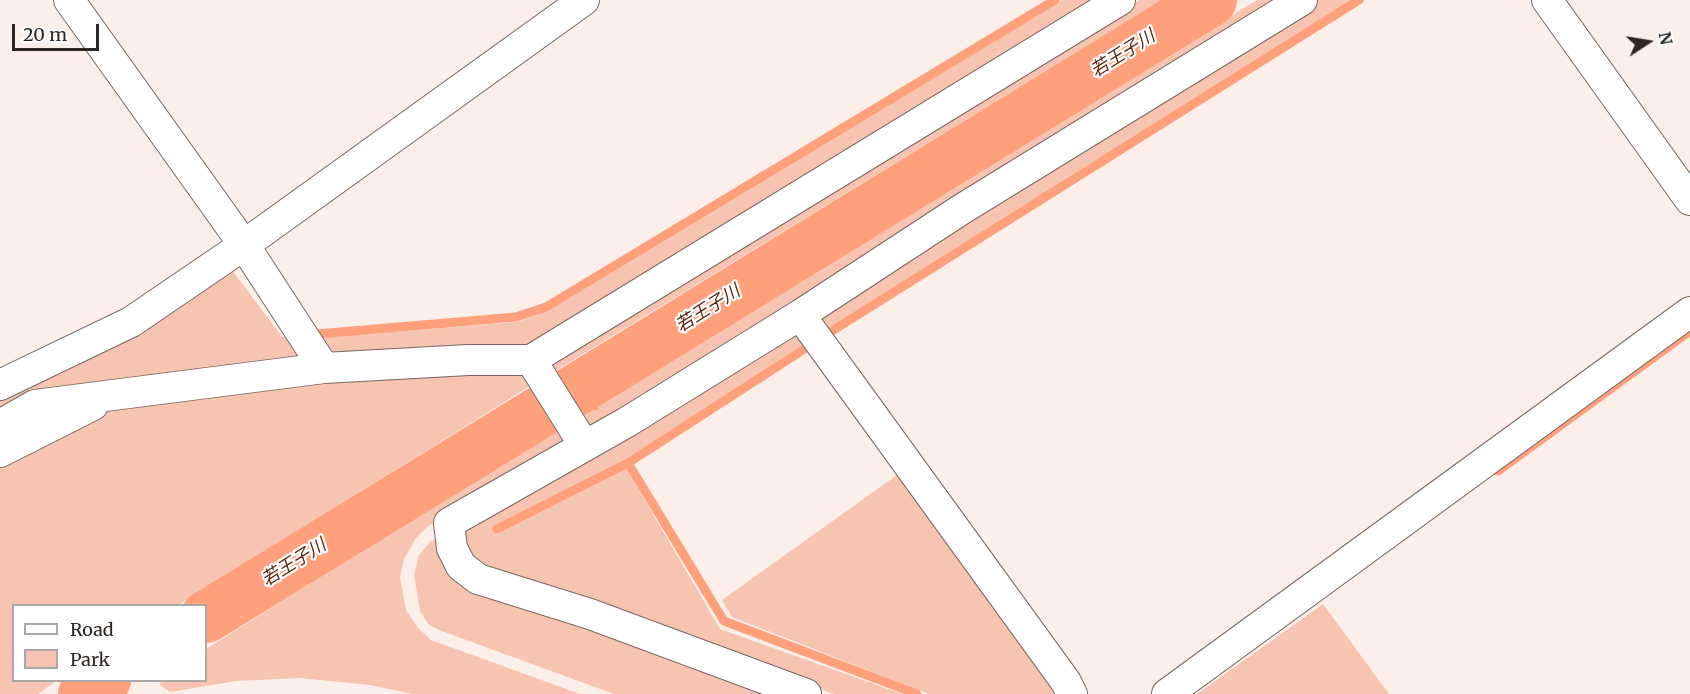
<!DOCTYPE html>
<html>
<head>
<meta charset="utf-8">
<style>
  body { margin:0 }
  #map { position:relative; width:1690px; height:694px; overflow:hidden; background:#fcefea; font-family:Merriweather,serif }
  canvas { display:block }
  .legend { position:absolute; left:12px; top:604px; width:195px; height:78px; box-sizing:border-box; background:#fff; border:2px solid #aba8a7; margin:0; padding:8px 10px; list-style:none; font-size:18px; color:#2d2522 }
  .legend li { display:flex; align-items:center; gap:12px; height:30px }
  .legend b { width:30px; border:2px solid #aba8a7 }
  .north { position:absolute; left:1618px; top:12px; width:60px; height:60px; -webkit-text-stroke:4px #fff; paint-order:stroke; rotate:78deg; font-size:16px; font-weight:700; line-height:24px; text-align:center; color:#2d2522 }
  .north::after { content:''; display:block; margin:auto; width:21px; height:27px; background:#2d2522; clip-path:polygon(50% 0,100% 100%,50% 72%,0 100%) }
  .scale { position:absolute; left:12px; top:24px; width:87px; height:27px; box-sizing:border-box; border:3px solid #2d2522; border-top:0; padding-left:8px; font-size:18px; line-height:21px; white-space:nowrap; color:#2d2522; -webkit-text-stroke:4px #fff; paint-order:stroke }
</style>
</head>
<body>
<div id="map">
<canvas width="1690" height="694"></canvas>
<ul class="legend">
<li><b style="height:8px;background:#fff"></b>Road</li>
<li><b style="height:16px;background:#f7c4b1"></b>Park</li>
</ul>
<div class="north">N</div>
<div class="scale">20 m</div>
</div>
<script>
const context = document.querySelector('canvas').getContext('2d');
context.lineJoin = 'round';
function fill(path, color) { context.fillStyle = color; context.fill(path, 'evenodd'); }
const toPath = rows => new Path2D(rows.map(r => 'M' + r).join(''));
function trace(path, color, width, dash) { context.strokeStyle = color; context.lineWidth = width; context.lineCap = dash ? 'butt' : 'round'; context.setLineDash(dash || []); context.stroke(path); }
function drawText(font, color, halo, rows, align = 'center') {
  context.font = font + ' Merriweather,"Noto Sans JP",serif'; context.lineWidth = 4.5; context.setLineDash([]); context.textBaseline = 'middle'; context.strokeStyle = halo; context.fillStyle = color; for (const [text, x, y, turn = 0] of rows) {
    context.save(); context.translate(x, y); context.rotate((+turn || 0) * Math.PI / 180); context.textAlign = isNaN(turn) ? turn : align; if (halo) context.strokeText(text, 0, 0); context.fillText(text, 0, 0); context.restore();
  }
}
const green = toPath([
  [1062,0,1102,0,543,342,517,349,333,353,316,344,313,338,518,322,550,309],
  [1140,0,1162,0,550,374,552,359],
  [1257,0,1288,0,591,433,577,416],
  [1317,0,1353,0,822,334,815,314],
  [229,266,282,337,291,337,306,358,0,415,0,398],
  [794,329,810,340,631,457,495,526,495,533,626,468,720,629,902,694,834,694,593,607,482,571,459,541,466,526],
  [525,371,535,383,178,605,14,606,14,680,56,681,38,694,0,694,0,462,100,413,207,390,292,382],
  [562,426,567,446,427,527,416,538,404,559,400,577,406,610,418,628,431,640,580,694,413,694,370,685,300,678,236,681,170,692,159,684,163,681,206,680,206,649],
  [904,470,1065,694,929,694,732,617,722,600],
  [443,537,448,564,783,694,614,694,439,630,428,624,420,611,414,575,419,555,431,541],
  [1323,604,1389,694,1197,694]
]);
const stream = toPath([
  [832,331,1359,0],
  [317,334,516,317,546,307,1055,0],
  [582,386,594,406],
  [628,463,724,621,917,694],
  [1498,471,1690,331],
  [497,529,628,463,809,346]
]);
const river = toPath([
  [206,617,1211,0],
  [84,694,105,680]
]);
const minor = toPath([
  [69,0,244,245,324,368,468,360,531,360,584,445],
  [1547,0,1690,200],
  [800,315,1066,682,1072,694],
  [531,360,1120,0],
  [0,385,131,322,244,245,584,0],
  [0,425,35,405,324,368],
  [0,452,93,405],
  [806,694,590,614,478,579,461,566,452,548,449,523,627,422,800,315,962,209,1302,0],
  [1167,694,1690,312]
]);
const waterNames = [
  ["若王子川",1123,54,-32],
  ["若王子川",708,309,-32],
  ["若王子川",294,563,-32]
];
fill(green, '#f7c4b1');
trace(stream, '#ffa07c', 9);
trace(river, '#ffa07c', 52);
trace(minor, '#7a6760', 32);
trace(minor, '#fff', 30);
drawText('italic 18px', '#61260d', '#fff', waterNames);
</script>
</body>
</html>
